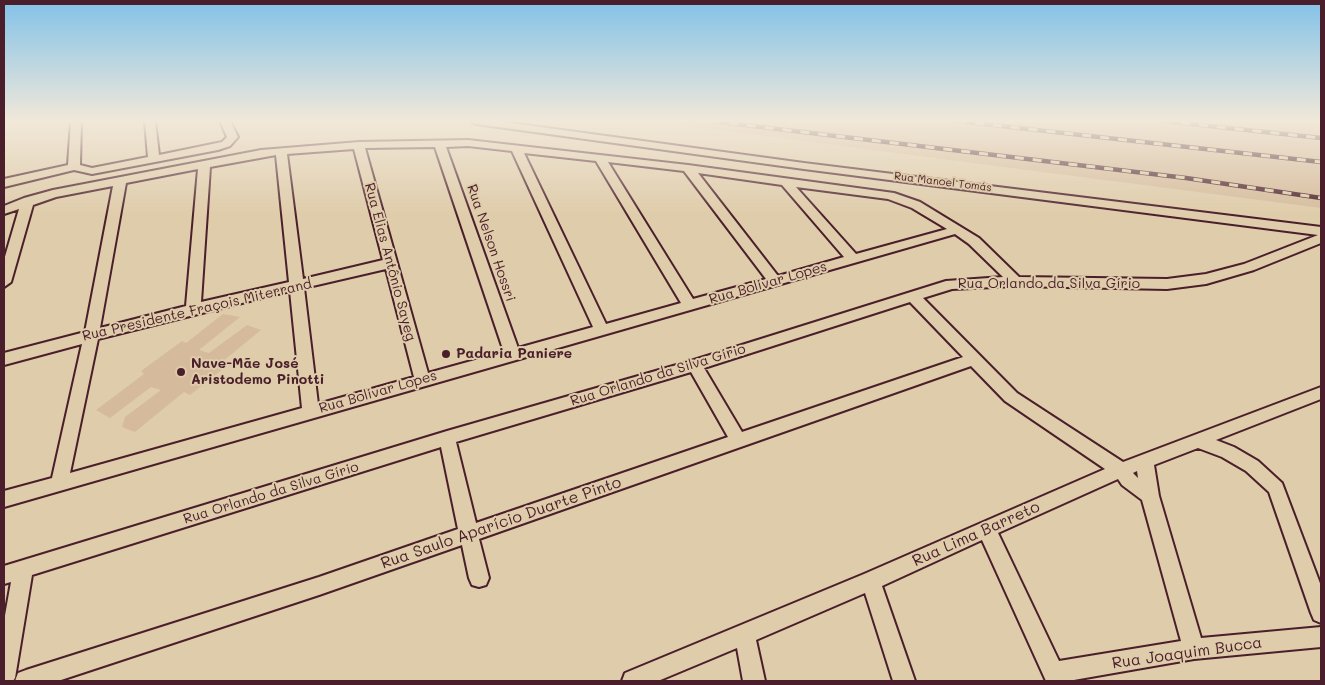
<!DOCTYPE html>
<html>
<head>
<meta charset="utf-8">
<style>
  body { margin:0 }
  #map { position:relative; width:1325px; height:685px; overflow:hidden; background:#dfccaa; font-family:Mali,sans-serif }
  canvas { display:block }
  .frame { position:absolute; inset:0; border:5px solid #4a1f2b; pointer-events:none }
</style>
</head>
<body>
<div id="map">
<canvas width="1325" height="685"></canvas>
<div class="frame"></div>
</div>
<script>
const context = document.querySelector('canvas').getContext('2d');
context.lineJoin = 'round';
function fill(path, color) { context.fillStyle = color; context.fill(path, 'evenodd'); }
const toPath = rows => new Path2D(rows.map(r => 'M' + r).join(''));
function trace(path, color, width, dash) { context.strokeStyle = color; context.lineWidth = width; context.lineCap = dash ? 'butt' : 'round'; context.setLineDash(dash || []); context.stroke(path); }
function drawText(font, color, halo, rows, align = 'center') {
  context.font = font + ' Mali,sans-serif'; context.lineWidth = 4; context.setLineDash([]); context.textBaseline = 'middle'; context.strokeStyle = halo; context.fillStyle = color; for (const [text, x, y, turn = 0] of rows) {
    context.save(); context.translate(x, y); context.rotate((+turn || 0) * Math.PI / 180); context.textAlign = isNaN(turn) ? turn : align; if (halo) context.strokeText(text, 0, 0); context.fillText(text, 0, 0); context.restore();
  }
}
const built = toPath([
  [648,121,1321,121,1321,208],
  [223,314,240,317,199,350,209,353,247,325,261,330,222,362,228,365,190,395,184,392,135,432,122,427,125,417,161,390,151,387,110,418,96,410,144,374,141,371,182,341,186,343]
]);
const minor = toPath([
  [71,121,81,121,80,165,92,168,148,157,145,121,155,121,159,155,222,142,227,137,220,121,230,121,238,137,230,146,218,150,92,174,74,170,4,187,4,179,68,165,71,121],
  [471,121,496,121,804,163,1321,227,1321,243,1254,270,1206,284,1167,289,1015,286,952,289,923,298,1017,393,1123,462,1321,387,1321,399,1216,440,1234,447,1258,461,1282,483,1321,586,1321,623,1314,620,1311,613,1269,492,1246,471,1222,457,1198,448,1154,465,1159,496,1201,638,1321,627,1321,647,1194,659,1068,681,1046,681,982,540,882,586,915,681,893,681,865,593,756,640,765,681,743,681,737,648,658,681,622,681,625,673,864,574,1105,469,1005,401,971,366,479,539,489,578,486,585,479,587,472,585,469,578,462,545,319,595,58,681,15,681,18,673,26,670,319,577,458,529,441,447,32,575,15,678,13,681,4,681,4,621,11,582,4,584,4,566,447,431,694,360,946,281,1003,277,969,244,955,234,4,507,4,491,52,478,82,344,4,365,4,353,85,332,113,186,56,197,33,205,11,282,4,287,4,260,19,209,4,214,4,206,24,198,53,190,261,150,359,142,468,140,688,165,894,193,920,202,979,238,1019,277,1167,279,1206,274,1244,264,1318,235,804,169,476,124,471,121],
  [468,146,512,151,593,327,518,348,446,147,468,146],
  [435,147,504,352,428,373,365,148,435,147],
  [354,149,383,260,303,279,287,154,354,149],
  [524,153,596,161,681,303,606,324,524,153],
  [276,155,289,282,201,302,210,167,276,155],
  [608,162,684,171,766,279,693,299,608,162],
  [198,169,186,306,100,328,126,183,198,169],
  [698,173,782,185,844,257,778,276,698,173],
  [796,187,888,199,912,208,947,229,856,254,796,187],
  [386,269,414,377,318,404,304,288,386,269],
  [290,291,302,408,70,473,98,339,290,291],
  [910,302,963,357,742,432,704,368,910,302],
  [691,372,728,437,476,523,456,442,691,372],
  [1137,471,1138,478,1133,473,1137,471],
  [1118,479,1122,485,1142,500,1181,641,1059,661,998,533,1118,479]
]);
const rail = toPath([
  [711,121,1186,178,1321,198],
  [957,121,1321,162],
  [1163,121,1321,138]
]);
const markers = [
  [446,354,5,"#4a1f2b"],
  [181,372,5,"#4a1f2b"]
];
const farStreetnames = [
  ["Rua Manoel Tomás",943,182,7]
];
const streetNames = [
  ["Rua Nelson Hossri",491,243,71],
  ["Rua Elias Antônio Sayeg",390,262,75],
  ["Rua Bolívar Lopes",768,283,-16],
  ["Rua Orlando da Silva Gírio",1049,284],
  ["Rua Presidente Fraçois Miterrand",197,310,-13],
  ["Rua Orlando da Silva Gírio",658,375,-17],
  ["Rua Bolívar Lopes",378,392,-16],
  ["Rua Orlando da Silva Gírio",271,493,-17]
];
const poiNames = [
  ["Padaria Paniere",456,354],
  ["Nave-Mãe José",191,364],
  ["Aristodemo Pinotti",191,380]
];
const nearStreetnames = [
  ["Rua Saulo Aparício Duarte Pinto",501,523,-19],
  ["Rua Lima Barreto",976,534,-24],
  ["Rua Joaquim Bucca",1187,653,-8]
];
fill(built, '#d5bb9b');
trace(minor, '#4a1f2b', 4);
fill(minor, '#dfccaa');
trace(rail, '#4a1f2b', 4.5);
trace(rail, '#dfccaa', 3, [9]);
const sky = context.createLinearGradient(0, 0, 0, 216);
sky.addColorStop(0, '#82c2e8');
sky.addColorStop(0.56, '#f1e8d9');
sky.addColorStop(1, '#f1e8d900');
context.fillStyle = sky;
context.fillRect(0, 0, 1325, 216);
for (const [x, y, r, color] of markers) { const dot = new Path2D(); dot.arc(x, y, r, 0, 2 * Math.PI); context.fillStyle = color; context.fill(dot); trace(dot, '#dfccaa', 2); }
drawText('11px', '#4a1f2b', '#dfccaa', farStreetnames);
drawText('14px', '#4a1f2b', '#dfccaa', streetNames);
drawText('bold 14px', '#4a1f2b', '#dfccaa', poiNames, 'left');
drawText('16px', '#4a1f2b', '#dfccaa', nearStreetnames);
</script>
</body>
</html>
